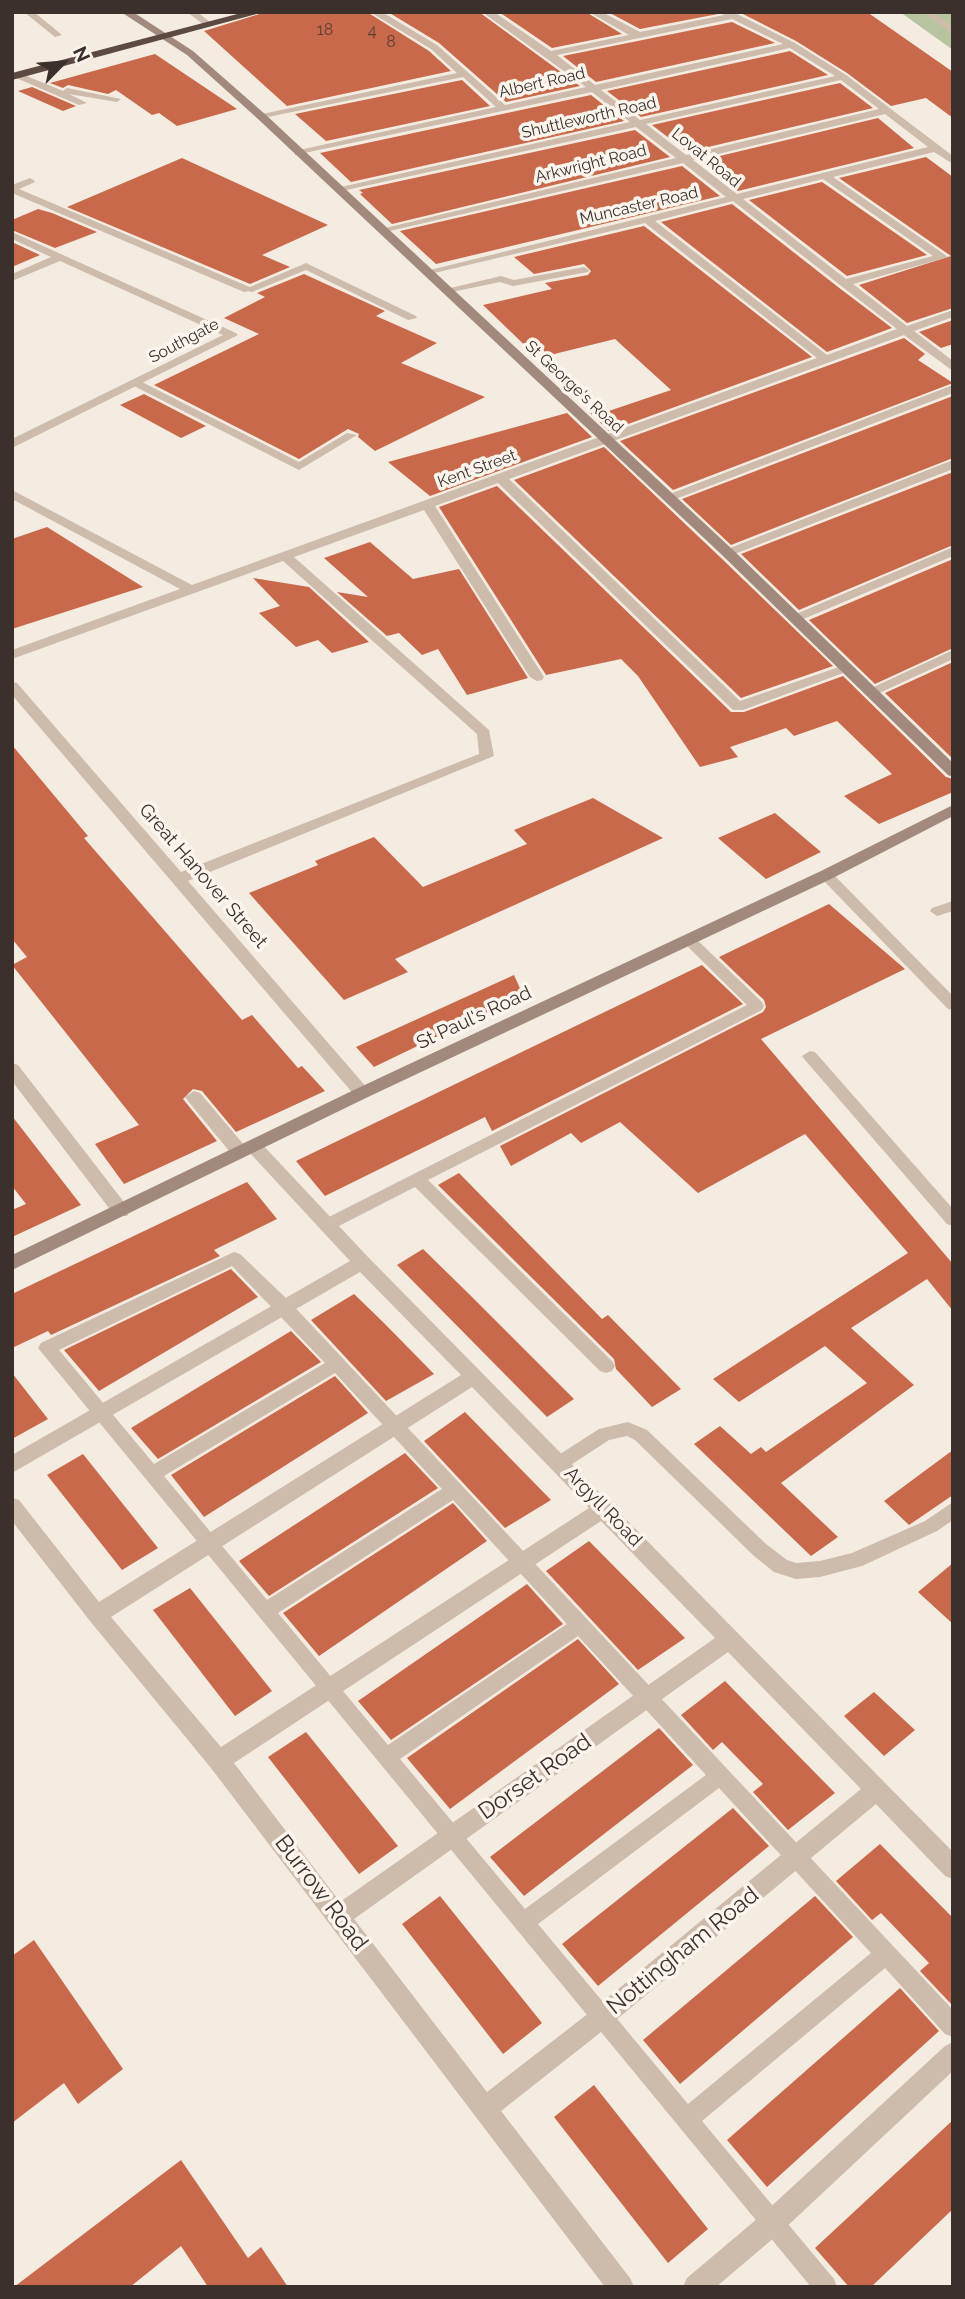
<!DOCTYPE html>
<html>
<head>
<meta charset="utf-8">
<style>
  body { margin:0 }
  #map { position:relative; width:965px; height:2299px; overflow:hidden; background:#f4ebe1; font-family:Raleway,sans-serif }
  canvas { display:block }
  .frame { position:absolute; inset:0; border:14px solid #3b302b; pointer-events:none }
  .north { position:absolute; left:28px; top:28px; width:70px; height:70px; -webkit-text-stroke:5px #fbf5ee; paint-order:stroke; rotate:65deg; font-size:19px; font-weight:700; line-height:28px; text-align:center; color:#3b302b }
  .north::after { content:''; display:block; margin:auto; width:24px; height:32px; background:#3b302b; clip-path:polygon(50% 0,100% 100%,50% 72%,0 100%) }
</style>
</head>
<body>
<div id="map">
<canvas width="965" height="2299"></canvas>
<div class="frame"></div>
<div class="north">N</div>
</div>
<script>
const context = document.querySelector('canvas').getContext('2d');
context.lineJoin = 'round';
function fill(path, color) { context.fillStyle = color; context.fill(path, 'evenodd'); }
const toPath = rows => new Path2D(rows.map(r => 'M' + r).join(''));
function drawText(font, color, halo, rows, align = 'center') {
  context.font = font + ' Raleway,sans-serif'; context.lineWidth = 7; context.setLineDash([]); context.textBaseline = 'middle'; context.strokeStyle = halo; context.fillStyle = color; for (const [text, x, y, turn = 0] of rows) {
    context.save(); context.translate(x, y); context.rotate((+turn || 0) * Math.PI / 180); context.textAlign = isNaN(turn) ? turn : align; if (halo) context.strokeText(text, 0, 0); context.fillText(text, 0, 0); context.restore();
  }
}
const green = toPath([
  [900,12,953,12,953,50]
]);
const building = toPath([
  [266,12,367,12,429,51,451,71,287,106,204,31],
  [388,12,479,12,580,86,506,102,439,43],
  [499,12,586,12,622,34,552,48],
  [608,12,717,12,718,14,640,29],
  [739,12,867,12,953,72,953,118,926,98,891,106,847,73,796,41],
  [732,22,775,43,596,82,563,56],
  [790,51,828,75,641,117,607,91],
  [155,54,237,109,177,126,159,113,152,115,116,90,108,94,68,85,63,88,50,83],
  [462,80,490,106,326,141,295,114],
  [840,83,873,108,687,152,652,125],
  [32,87,76,106,63,111,18,91],
  [591,95,624,121,351,182,320,153],
  [878,118,914,148,738,191,699,161],
  [635,130,670,157,392,224,360,194,363,193,359,190],
  [926,157,953,177,953,308,907,323,859,285,951,256,839,178],
  [182,158,328,225,262,255,290,267,250,284,67,207],
  [682,166,720,196,436,264,400,231],
  [822,182,927,255,847,276,749,200],
  [732,204,838,287,892,328,827,352,661,222],
  [38,209,52,213,97,232,55,248,12,230,12,220],
  [644,226,812,357,609,431,587,410,597,415,671,390,615,339,538,358,483,305,552,289,545,283,588,275,591,271,584,264,534,274,514,257],
  [12,242,40,255,12,267],
  [304,274,385,311,376,316,437,343,401,363,485,397,375,451,358,437,359,434,348,429,299,459,154,385,259,334,224,318,265,297,257,293],
  [953,320,953,344,941,348,919,332],
  [904,338,925,354,918,360,953,383,673,490,620,441],
  [144,394,206,426,181,438,120,405],
  [953,396,953,458,731,545,682,499],
  [567,413,592,437,430,496,388,462],
  [604,447,720,557,833,666,741,698,514,480],
  [953,472,953,545,799,610,741,554],
  [497,486,731,712,744,712,843,676,946,777,953,779,953,792,879,824,844,796,892,774,837,721,794,736,786,728,766,735,730,747,738,757,700,767,638,676,621,659,546,675,439,507],
  [47,527,143,587,12,629,12,539],
  [370,542,413,579,459,569,528,678,467,695,438,649,422,655,399,633,387,636,337,592,368,597,324,558],
  [953,559,953,648,875,684,809,620],
  [253,578,309,587,369,642,332,653,318,640,296,647,259,613,280,606],
  [953,662,953,759,885,693],
  [12,745,88,836,84,838,242,1020,252,1015,298,1068,302,1066,325,1091,236,1132,202,1091,193,1089,183,1099,217,1141,124,1184,95,1144,139,1125,12,965,27,957,12,939],
  [593,798,663,838,395,959,408,972,344,1000,249,893,318,865,315,861,374,837,423,887,527,844,514,830],
  [775,813,821,852,766,879,718,838],
  [829,904,905,969,761,1039,953,1264,953,1311,927,1279,851,1328,914,1385,781,1483,838,1537,811,1556,694,1444,720,1426,751,1454,761,1447,766,1452,867,1383,825,1346,739,1402,713,1379,908,1253,805,1134,698,1193,620,1122,581,1143,571,1133,511,1166,500,1146,763,1012,766,1007,764,1000,719,957],
  [702,965,743,1004,492,1131,485,1117,325,1196,296,1161],
  [514,975,523,995,374,1067,356,1047],
  [12,1116,81,1205,12,1237,12,1210,26,1204,12,1186],
  [459,1173,602,1319,608,1315,681,1389,652,1407,616,1369,614,1359,438,1185],
  [247,1182,277,1219,214,1250,220,1256,51,1335,48,1331,12,1348,12,1294],
  [423,1249,468,1293,574,1399,547,1417,397,1265],
  [231,1269,258,1297,99,1391,64,1350],
  [354,1294,384,1323,434,1374,386,1401,311,1320],
  [291,1331,321,1362,158,1459,131,1428],
  [12,1373,48,1419,12,1439],
  [335,1376,368,1413,204,1517,171,1475],
  [465,1412,551,1500,505,1528,424,1441],
  [953,1450,953,1495,909,1525,884,1501],
  [405,1453,438,1488,269,1596,239,1561],
  [83,1454,158,1548,122,1570,47,1475],
  [453,1503,487,1541,319,1656,283,1613],
  [589,1541,685,1638,638,1670,546,1571],
  [953,1563,953,1624,918,1592],
  [527,1584,563,1624,391,1740,358,1701],
  [190,1588,272,1691,235,1716,153,1610],
  [578,1639,619,1684,450,1809,407,1758],
  [725,1681,835,1793,788,1830,753,1792,763,1784,722,1742,713,1750,681,1715],
  [874,1692,915,1730,884,1756,844,1716],
  [659,1728,693,1765,524,1896,490,1857],
  [306,1732,398,1846,359,1874,268,1757],
  [733,1808,769,1846,598,1986,562,1944],
  [880,1844,953,1918,953,2006,920,1971,929,1963,881,1913,872,1920,836,1881],
  [440,1896,542,2023,503,2054,402,1924],
  [815,1896,853,1937,680,2084,643,2040],
  [34,1940,123,2069,78,2104,64,2083,12,2123,12,1956],
  [900,1988,939,2031,767,2187,727,2140],
  [594,2085,708,2229,668,2263,554,2117],
  [953,2120,953,2209,871,2287,849,2287,815,2248],
  [181,2160,248,2258,261,2247,288,2287,208,2287,181,2246,130,2287,14,2287]
]);
const lane = toPath([
  [24,12,34,12,62,35,55,37,24,12],
  [187,12,197,12,214,25,207,27,187,12],
  [922,12,932,12,953,27,953,34,922,12],
  [17,72,63,91,67,88,121,99,117,102,69,94,87,103,79,105,14,77,13,75,17,72],
  [30,178,35,181,33,183,12,192,12,185,30,178],
  [306,263,416,316,417,318,408,320,306,270,252,292,243,290,306,263],
  [584,267,589,270,588,272,513,286,500,282,447,293,442,290,501,276,514,280,584,267],
  [132,381,140,381,299,462,347,433,357,435,299,470,132,385,132,381],
  [826,870,831,872,953,996,953,1010,948,1009,821,878,819,875,826,870],
  [953,901,953,911,937,916,930,911,932,908,953,901],
  [689,935,694,937,762,1002,764,1006,762,1010,428,1180,612,1361,615,1366,612,1371,606,1373,600,1371,415,1187,333,1229,321,1229,319,1225,321,1221,747,1005,684,943,682,940,689,935],
  [810,1051,815,1052,953,1209,953,1226,947,1224,805,1060,802,1056,810,1051],
  [234,1252,240,1254,289,1301,953,2010,953,2037,945,2034,885,1968,702,2121,834,2279,837,2287,811,2287,38,1348,41,1343,234,1252],
  [232,1266,325,1363,154,1464,59,1350,232,1266],
  [335,1373,442,1489,267,1600,164,1476,335,1373],
  [453,1500,567,1624,388,1745,278,1613,453,1500],
  [578,1636,706,1775,525,1909,400,1759,578,1636],
  [719,1788,871,1953,688,2104,538,1924,719,1788],
  [628,1422,647,1430,766,1544,787,1560,796,1563,820,1561,852,1553,925,1521,953,1502,953,1520,937,1531,862,1566,820,1577,796,1579,774,1572,754,1556,635,1440,627,1436,609,1440,566,1468,560,1470,554,1468,551,1463,554,1458,599,1429,628,1422]
]);
const street = toPath([
  [370,12,382,12,437,45,505,105,586,87,482,12,494,12,551,51,629,35,589,12,602,12,640,32,724,15,720,12,733,12,795,43,846,75,953,156,953,164,934,152,833,177,948,257,853,284,907,326,953,310,953,317,914,331,953,361,953,371,904,335,509,479,740,701,842,666,852,666,854,669,743,710,733,710,498,483,435,506,544,677,542,680,537,681,530,677,424,510,294,557,489,730,494,756,188,881,368,1089,371,1093,362,1099,356,1097,12,695,12,682,17,683,181,872,479,754,477,734,283,561,12,659,12,650,180,589,12,499,12,490,192,585,817,358,645,223,426,275,426,271,726,197,683,163,381,233,381,229,676,158,636,127,337,192,336,190,341,187,630,122,592,92,295,155,295,151,299,150,496,107,463,77,258,119,257,117,262,114,457,73,431,49,370,12],
  [732,19,783,44,595,85,557,55,732,19],
  [790,48,835,76,640,120,601,90,790,48],
  [841,80,879,109,686,155,646,124,841,80],
  [885,114,928,147,737,194,693,160,885,114],
  [823,179,933,256,846,279,743,199,823,179],
  [733,201,840,285,897,329,827,355,655,221,733,201],
  [12,186,252,288,254,290,244,292,12,193,12,186],
  [12,232,236,333,238,335,12,448,12,439,223,335,60,261,12,281,12,274,51,257,12,239,12,232],
  [953,385,953,393,673,500,663,500,662,497,953,385],
  [953,460,953,469,732,555,722,555,720,552,953,460],
  [953,547,953,556,801,620,791,620,789,617,953,547],
  [953,650,953,659,875,695,870,696,863,692,953,650],
  [12,1063,18,1065,127,1206,130,1211,127,1216,115,1216,12,1081,12,1063],
  [194,1091,200,1093,245,1146,253,1140,259,1141,368,1257,953,1852,953,1879,945,1876,876,1804,610,2025,501,2111,630,2278,634,2287,605,2287,211,1768,90,1621,12,1521,12,1498,19,1500,99,1602,461,1375,360,1272,12,1473,12,1455,350,1261,249,1152,240,1158,234,1157,188,1101,185,1097,194,1091],
  [472,1387,589,1508,221,1747,111,1617,472,1387],
  [601,1521,715,1638,340,1902,234,1763,601,1521],
  [728,1652,861,1789,594,2009,487,2092,354,1919,728,1652],
  [953,2042,953,2071,782,2231,716,2287,683,2287,687,2278,764,2213,945,2046,953,2042]
]);
const secondary = toPath([
  [121,12,133,12,193,51,266,115,732,549,953,763,953,777,948,775,722,555,258,119,187,55,121,12],
  [953,805,953,816,831,879,368,1097,12,1270,12,1255,356,1089,821,871,953,805]
]);
const highway = toPath([
  [245,12,264,12,12,80,12,73,245,12]
]);
const numberNames = [
  ["18",325,30],
  ["4",372,31],
  ["8",391,42]
];
const farStreetnames = [
  ["Albert Road",542,83,-13],
  ["Shuttleworth Road",589,118,-13],
  ["Lovat Road",706,158,39],
  ["Arkwright Road",591,164,-14],
  ["Muncaster Road",639,206,-13],
  ["Southgate",184,341,-28],
  ["St George's Road",574,387,43],
  ["Kent Street",477,469,-20]
];
const streetNames = [
  ["Great Hanover Street",203,876,49],
  ["St Paul's Road",474,1018,-25],
  ["Argyll Road",603,1507,46]
];
const nearStreetnames = [
  ["Dorset Road",535,1777,-35],
  ["Burrow Road",321,1893,53],
  ["Nottingham Road",683,1951,-39]
];
fill(green, '#b8c4a0');
fill(building, '#c8694b');
fill(lane, '#cdbbac');
fill(street, '#cdbbac');
fill(secondary, '#a18a7d');
fill(highway, '#5c4a42');
drawText('16px', '#5e3e33', null, numberNames);
drawText('16px', '#3b302b', '#fbf5ee', farStreetnames);
drawText('19px', '#3b302b', '#fbf5ee', streetNames);
drawText('23px', '#3b302b', '#fbf5ee', nearStreetnames);
</script>
</body>
</html>
